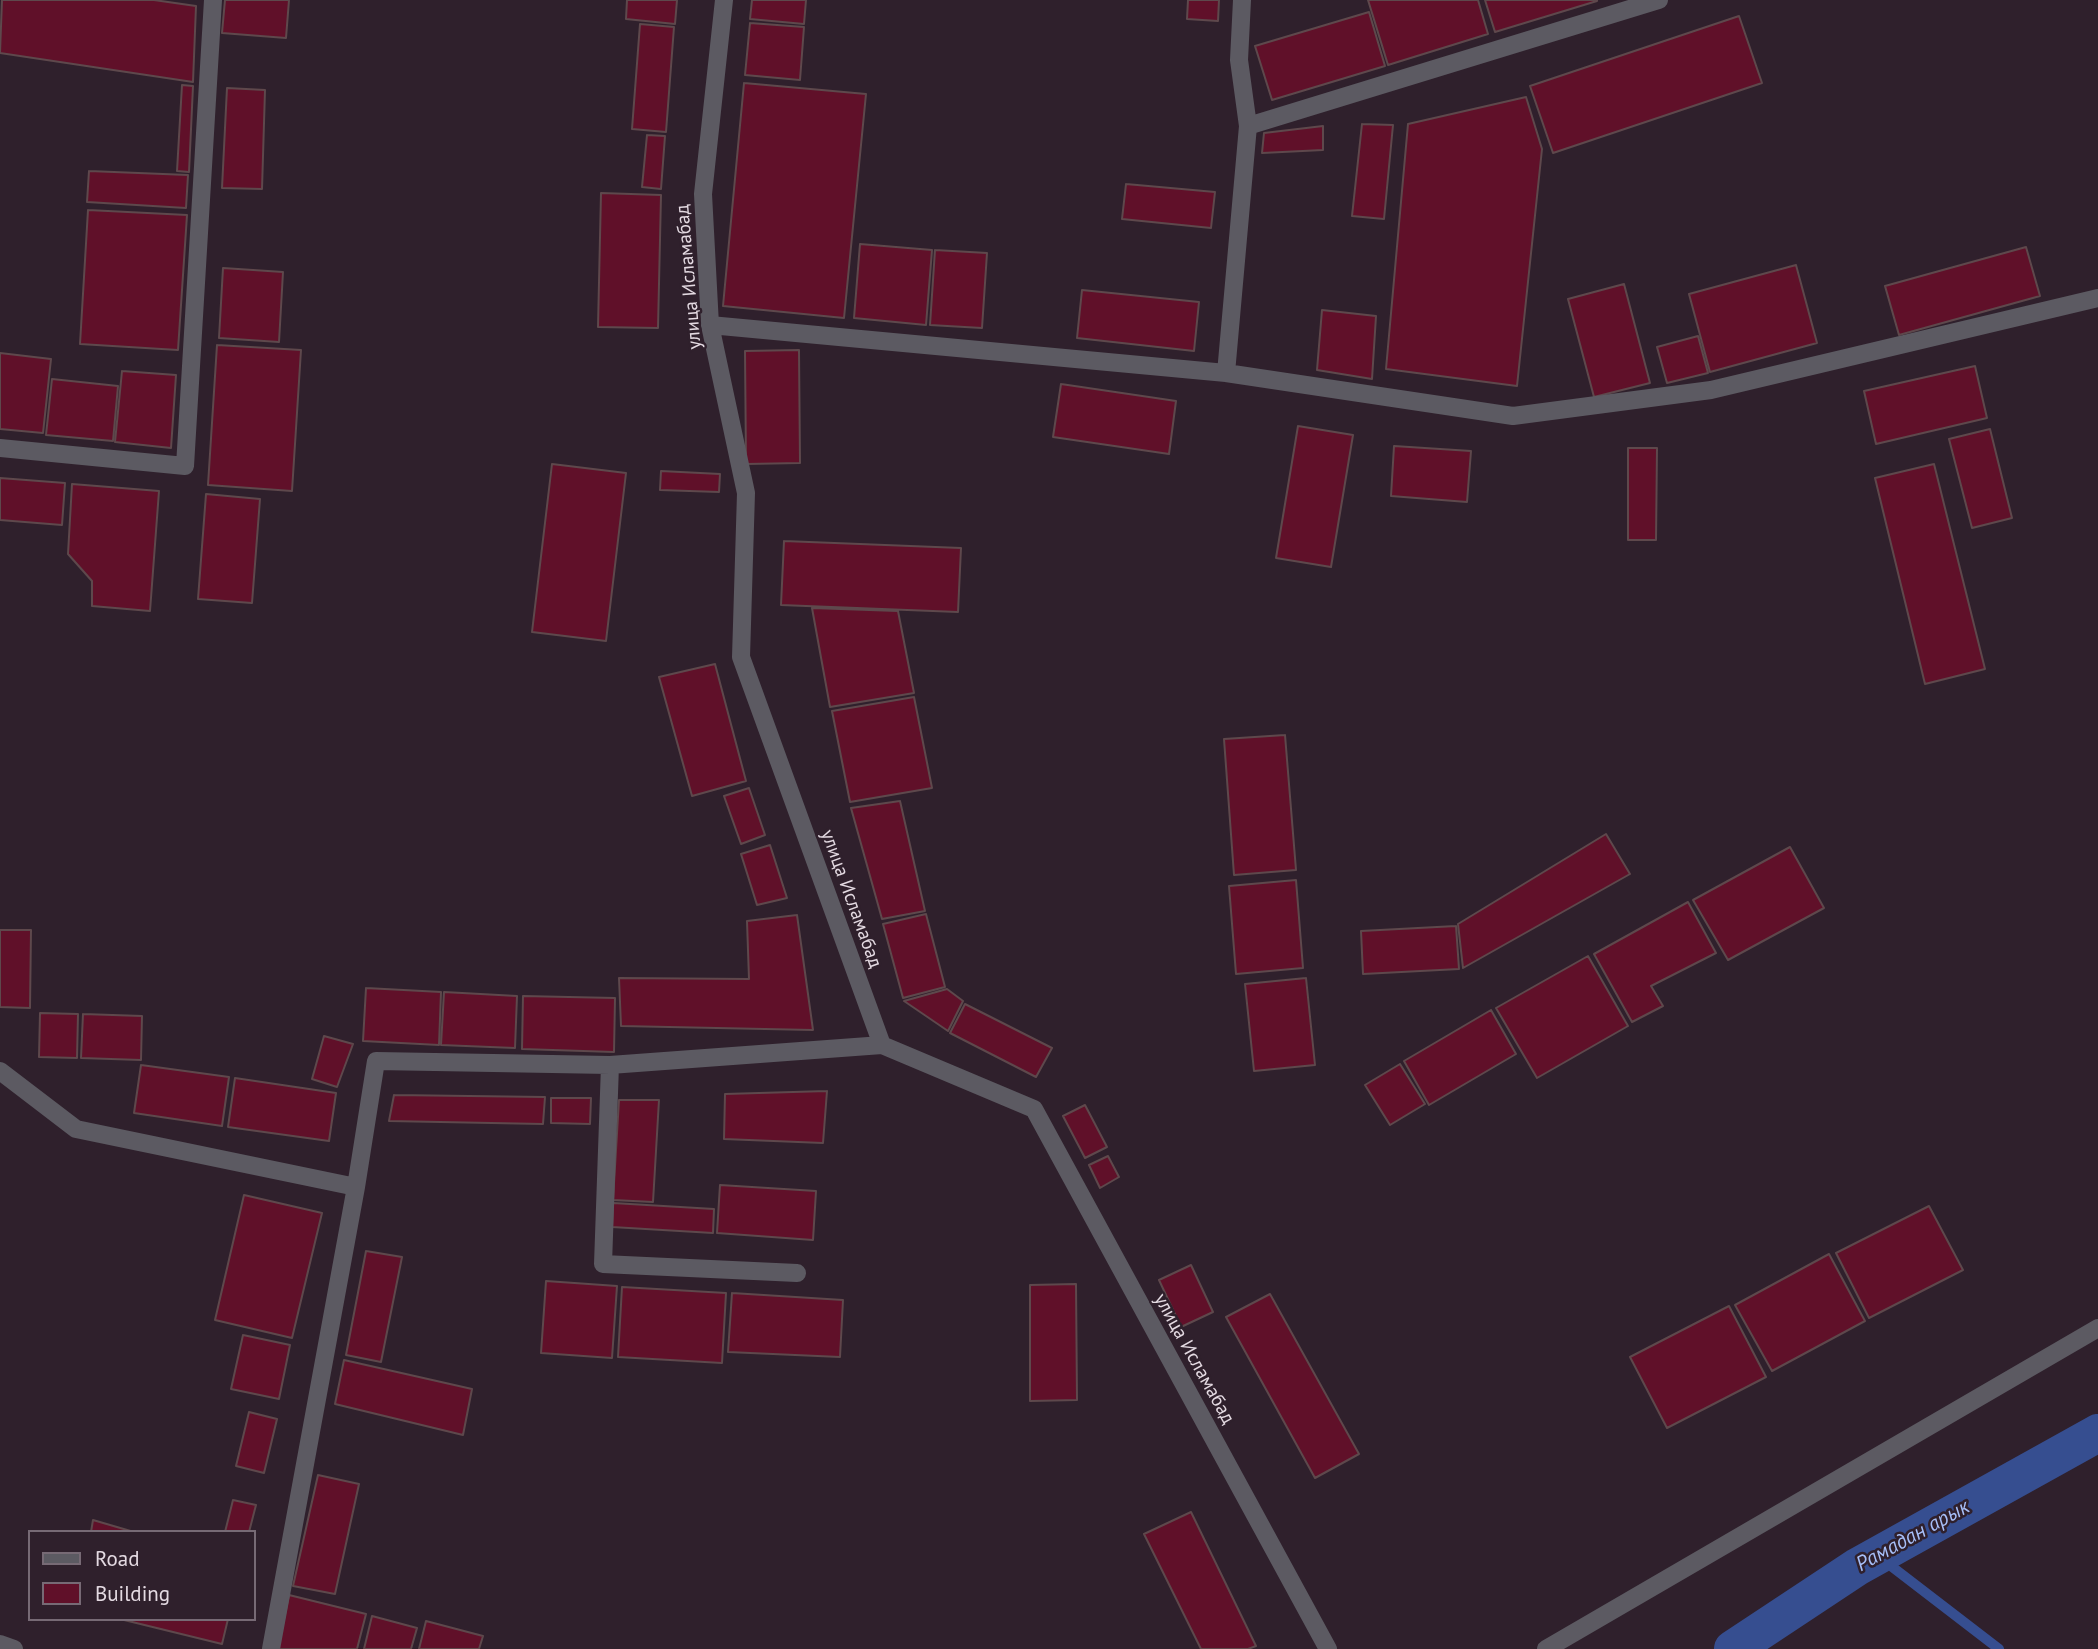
<!DOCTYPE html>
<html>
<head>
<meta charset="utf-8">
<style>
  body { margin:0 }
  #map { position:relative; width:2098px; height:1649px; overflow:hidden; background:#2f202c; font-family:"PT Sans",sans-serif }
  canvas { display:block }
  .legend { position:absolute; left:28px; top:1530px; width:228px; height:91px; box-sizing:border-box; background:#2f202c; border:2px solid #776a75; margin:0; padding:9px 12px; list-style:none; font-size:21px; color:#e4dae2 }
  .legend li { display:flex; align-items:center; gap:14px; height:35px }
  .legend b { width:35px; border:2px solid #776a75 }
</style>
</head>
<body>
<div id="map">
<canvas width="2098" height="1649"></canvas>
<ul class="legend">
<li><b style="height:9px;background:#5c5a62"></b>Road</li>
<li><b style="height:19px;background:#601029"></b>Building</li>
</ul>
</div>
<script>
const context = document.querySelector('canvas').getContext('2d');
context.lineJoin = 'round';
const toPath = rows => new Path2D(rows.map(r => 'M' + r).join(''));
function trace(path, color, width, dash) { context.strokeStyle = color; context.lineWidth = width; context.lineCap = dash ? 'butt' : 'round'; context.setLineDash(dash || []); context.stroke(path); }
function fill(path, color) { context.fillStyle = color; context.fill(path, 'evenodd'); }
function drawText(font, color, halo, rows, align = 'center') {
  context.font = font + ' "PT Sans",sans-serif'; context.lineWidth = 5; context.setLineDash([]); context.textBaseline = 'middle'; context.strokeStyle = halo; context.fillStyle = color; for (const [text, x, y, turn = 0] of rows) {
    context.save(); context.translate(x, y); context.rotate((+turn || 0) * Math.PI / 180); context.textAlign = isNaN(turn) ? turn : align; if (halo) context.strokeText(text, 0, 0); context.fillText(text, 0, 0); context.restore();
  }
}
const stream = toPath([
  [1878,1556,1999,1649]
]);
const canal = toPath([
  [1733,1649,1857,1567,2098,1433]
]);
const building = toPath([
  [2,0,154,0,196,6,193,82,0,53,2,0],
  [225,0,289,0,286,38,222,33,225,0],
  [627,0,677,0,675,24,626,19,627,0],
  [752,0,806,0,804,24,750,19,752,0],
  [1188,0,1219,0,1218,21,1187,19,1188,0],
  [1368,0,1478,0,1488,34,1388,65,1368,0],
  [1485,0,1597,0,1597,1,1495,32,1485,0],
  [1369,12,1385,66,1272,100,1255,46,1369,12],
  [1739,16,1762,83,1553,153,1530,86,1739,16],
  [750,23,804,27,800,80,745,75,750,23],
  [640,24,674,27,666,132,632,129,640,24],
  [744,83,866,94,844,318,723,306,744,83],
  [182,85,193,86,189,172,177,171,182,85],
  [227,88,265,90,262,189,222,188,227,88],
  [1526,97,1542,149,1517,386,1386,369,1408,124,1526,97],
  [1362,124,1393,125,1384,219,1352,216,1362,124],
  [1323,126,1323,150,1262,153,1264,133,1323,126],
  [647,135,665,136,661,189,642,187,647,135],
  [89,171,188,175,186,208,87,202,89,171],
  [1126,184,1215,192,1211,228,1122,219,1126,184],
  [601,193,661,195,658,328,598,327,601,193],
  [88,210,187,215,178,350,80,344,88,210],
  [860,244,932,250,926,325,854,318,860,244],
  [2026,247,2040,296,1899,335,1885,286,2026,247],
  [935,250,987,253,982,328,930,325,935,250],
  [1796,265,1817,343,1710,372,1689,294,1796,265],
  [223,268,283,272,279,342,219,338,223,268],
  [1624,284,1650,383,1594,397,1568,299,1624,284],
  [1082,290,1199,302,1194,351,1077,338,1082,290],
  [1322,310,1376,316,1372,379,1317,370,1322,310],
  [1698,336,1708,373,1667,383,1657,347,1698,336],
  [217,345,301,350,292,491,208,485,217,345],
  [799,350,800,463,746,464,745,351,799,350],
  [0,353,51,359,43,433,0,429,0,353],
  [1975,366,1987,418,1876,444,1864,391,1975,366],
  [122,371,176,375,171,448,115,442,122,371],
  [52,379,118,386,113,441,46,435,52,379],
  [1061,384,1176,401,1169,454,1053,437,1061,384],
  [1298,426,1353,435,1331,567,1276,558,1298,426],
  [1990,429,2012,518,1972,528,1949,439,1990,429],
  [1394,446,1471,451,1467,502,1391,496,1394,446],
  [1628,448,1657,448,1656,540,1628,540,1628,448],
  [552,464,626,473,606,641,532,632,552,464],
  [1934,464,1985,669,1925,684,1875,478,1934,464],
  [661,471,720,474,719,492,660,490,661,471],
  [0,478,65,483,62,525,0,520,0,478],
  [72,484,159,491,150,611,92,606,92,581,68,554,72,484],
  [206,494,260,499,252,603,198,599,206,494],
  [784,541,961,548,958,612,781,605,784,541],
  [812,608,898,611,914,693,830,707,812,608],
  [715,664,746,781,692,796,659,677,715,664],
  [914,697,932,788,850,802,832,711,914,697],
  [1285,735,1296,870,1234,875,1224,739,1285,735],
  [749,788,765,835,741,844,724,796,749,788],
  [900,801,925,911,882,919,851,808,900,801],
  [1606,834,1630,874,1463,968,1458,924,1606,834],
  [770,845,787,898,757,905,741,854,770,845],
  [1790,847,1824,908,1728,960,1693,900,1790,847],
  [1296,880,1303,968,1236,974,1229,886,1296,880],
  [1688,902,1716,953,1651,986,1663,1006,1632,1022,1594,954,1688,902],
  [926,914,945,987,903,998,883,924,926,914],
  [797,915,813,1030,621,1026,619,978,749,979,747,921,797,915],
  [1456,926,1459,969,1363,974,1361,931,1456,926],
  [0,930,31,930,30,1008,0,1007,0,930],
  [1588,956,1628,1026,1537,1078,1496,1008,1588,956],
  [1306,978,1315,1065,1254,1071,1245,984,1306,978],
  [366,988,441,992,439,1045,363,1041,366,988],
  [947,989,963,1001,948,1031,904,1001,947,989],
  [444,992,517,996,515,1048,441,1045,444,992],
  [523,996,615,998,614,1052,522,1049,523,996],
  [965,1004,1052,1048,1036,1077,950,1033,965,1004],
  [1491,1010,1516,1054,1429,1105,1404,1061,1491,1010],
  [40,1013,78,1014,77,1058,39,1057,40,1013],
  [83,1014,142,1016,141,1060,81,1058,83,1014],
  [324,1036,353,1044,337,1087,312,1079,324,1036],
  [1400,1064,1425,1104,1390,1125,1365,1085,1400,1064],
  [141,1065,229,1077,222,1126,134,1113,141,1065],
  [235,1078,336,1093,329,1141,228,1127,235,1078],
  [827,1091,823,1143,724,1139,725,1094,827,1091],
  [394,1095,545,1097,543,1124,389,1121,394,1095],
  [551,1098,591,1098,590,1124,551,1123,551,1098],
  [619,1100,659,1100,653,1202,613,1200,619,1100],
  [1085,1105,1107,1147,1085,1158,1063,1116,1085,1105],
  [1108,1156,1119,1177,1100,1188,1089,1165,1108,1156],
  [720,1185,816,1191,813,1240,717,1233,720,1185],
  [244,1195,322,1213,292,1338,215,1320,244,1195],
  [613,1203,714,1209,713,1233,612,1227,613,1203],
  [1929,1206,1963,1270,1869,1318,1836,1253,1929,1206],
  [366,1251,402,1257,381,1362,346,1355,366,1251],
  [1829,1254,1865,1321,1772,1371,1735,1305,1829,1254],
  [1191,1265,1213,1312,1181,1327,1159,1280,1191,1265],
  [546,1281,617,1286,612,1358,541,1353,546,1281],
  [1076,1284,1077,1400,1030,1401,1030,1285,1076,1284],
  [622,1287,726,1293,722,1363,618,1357,622,1287],
  [732,1293,843,1300,840,1357,728,1352,732,1293],
  [1270,1294,1359,1454,1315,1478,1226,1317,1270,1294],
  [1729,1306,1766,1377,1667,1428,1630,1357,1729,1306],
  [243,1335,290,1345,279,1399,231,1389,243,1335],
  [344,1360,472,1389,463,1435,335,1404,344,1360],
  [249,1412,277,1419,264,1473,236,1466,249,1412],
  [318,1475,359,1484,335,1594,293,1586,318,1475],
  [233,1500,256,1505,249,1532,225,1532,233,1500],
  [1191,1512,1256,1646,1248,1649,1201,1649,1144,1534,1191,1512],
  [93,1520,134,1532,91,1532,93,1520],
  [289,1595,366,1614,357,1649,278,1649,289,1595],
  [372,1616,417,1628,411,1649,364,1649,372,1616],
  [120,1619,228,1619,222,1644,120,1619],
  [426,1621,483,1636,479,1649,419,1649,426,1621]
]);
const minor = toPath([
  [724,0,703,194,710,325,746,493,741,657,882,1045,1034,1109,1328,1649],
  [1248,126,1659,0],
  [710,325,1226,373,1513,416,1711,390,2098,298],
  [1226,373,1248,126,1239,60,1242,0],
  [0,448,185,466,213,0],
  [610,1065,603,1264,797,1273],
  [0,1071,76,1129,356,1187],
  [0,1644,14,1649],
  [271,1649,356,1187,376,1061,610,1065,882,1045],
  [1546,1649,2098,1328]
]);
const streetNames = [
  ["улица Исламабад",689,277,-95],
  ["улица Исламабад",851,899,70],
  ["улица Исламабад",1194,1359,61]
];
const waterNames = [
  ["Рамадан арык",1913,1536,-29]
];
trace(stream, '#364e90', 10);
trace(canal, '#364e90', 38);
fill(building, '#601029');
trace(building, '#5e484c', 2);
trace(minor, '#5c5a62', 18);
drawText('19px', '#e4dae2', '#2f202c', streetNames);
drawText('italic 21px', '#a7bff8', '#2f202c', waterNames);
</script>
</body>
</html>
